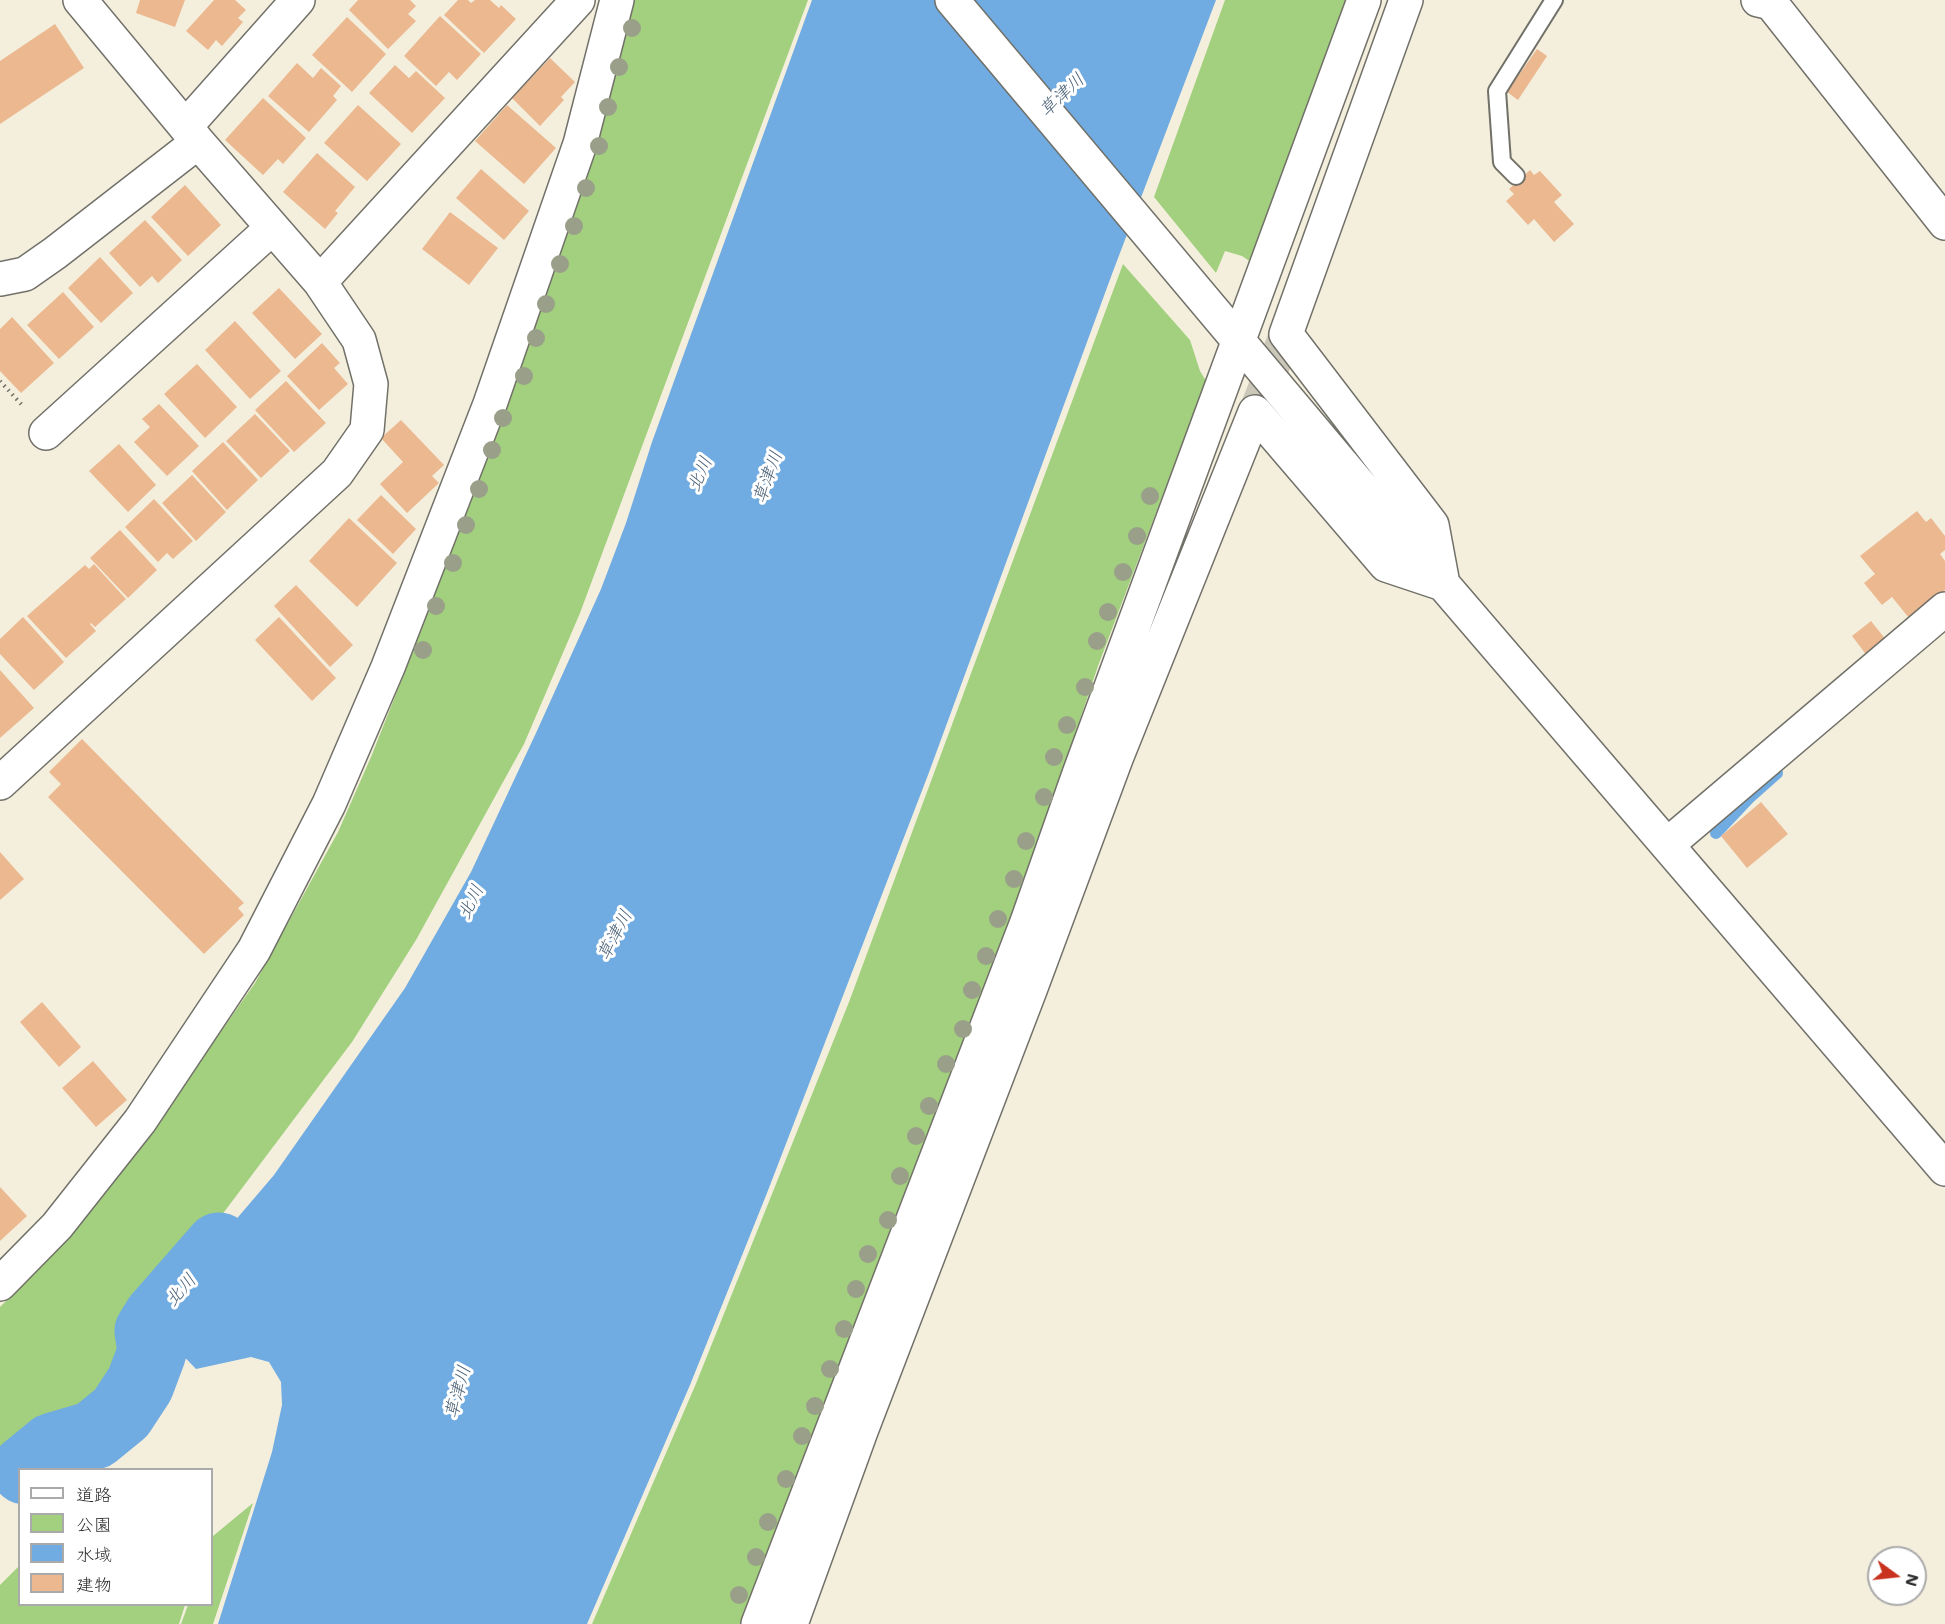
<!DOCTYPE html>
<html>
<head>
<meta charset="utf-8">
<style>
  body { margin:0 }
  #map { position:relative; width:1945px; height:1624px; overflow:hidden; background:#f4efdd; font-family:Mali,"Klee One",sans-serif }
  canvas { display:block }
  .legend { position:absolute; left:18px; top:1468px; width:195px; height:138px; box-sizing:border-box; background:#fff; border:2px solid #aaa; margin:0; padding:8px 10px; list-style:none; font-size:18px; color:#2b2b2b }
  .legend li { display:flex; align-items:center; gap:12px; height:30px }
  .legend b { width:30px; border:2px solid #aaa }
  .north { position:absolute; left:1867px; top:1546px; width:60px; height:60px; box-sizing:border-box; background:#fff; border:2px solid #aaa; border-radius:50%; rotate:105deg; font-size:16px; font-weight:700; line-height:24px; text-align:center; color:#2b2b2b }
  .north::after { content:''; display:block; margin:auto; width:21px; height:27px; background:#c8321e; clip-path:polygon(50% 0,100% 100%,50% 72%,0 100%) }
</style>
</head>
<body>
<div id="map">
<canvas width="1945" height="1624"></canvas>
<ul class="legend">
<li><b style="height:8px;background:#fff"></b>道路</li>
<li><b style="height:16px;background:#a2d07e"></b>公園</li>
<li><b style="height:16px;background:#70abe1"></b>水域</li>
<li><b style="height:16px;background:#ebb890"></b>建物</li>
</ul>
<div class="north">N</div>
</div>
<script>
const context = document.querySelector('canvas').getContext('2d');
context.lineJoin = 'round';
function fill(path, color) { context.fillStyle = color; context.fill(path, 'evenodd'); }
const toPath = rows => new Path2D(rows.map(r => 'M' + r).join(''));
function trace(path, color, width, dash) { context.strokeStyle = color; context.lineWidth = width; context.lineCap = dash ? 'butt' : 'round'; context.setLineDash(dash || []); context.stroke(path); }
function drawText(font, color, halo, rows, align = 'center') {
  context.font = font + ' Mali,"Klee One",sans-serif'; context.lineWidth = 6; context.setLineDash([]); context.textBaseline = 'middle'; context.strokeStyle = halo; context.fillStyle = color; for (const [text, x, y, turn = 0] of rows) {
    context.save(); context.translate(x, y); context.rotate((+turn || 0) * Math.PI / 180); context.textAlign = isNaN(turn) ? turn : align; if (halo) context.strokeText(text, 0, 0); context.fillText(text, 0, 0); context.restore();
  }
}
const green = toPath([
  [634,0,808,0,580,613,524,744,416,940,352,1042,197,1248,134,1318,135,1348,128,1382,104,1410,36,1438,0,1474,0,1307,22,1285,83,1216,140,1143,205,1054,255,983,338,832,371,757,415,646,469,494,571,221,598,142],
  [1225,0,1350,0,1251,262,1242,256,1225,251,1216,273,1154,197],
  [1123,264,1190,340,1200,371,1206,381,1098,666,1044,826,949,1088,740,1624,592,1624,695,1386,849,1002],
  [253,1503,213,1624,181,1624,188,1605,212,1604,212,1541,213,1536],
  [19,1566,20,1604,185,1605,179,1624,0,1624,0,1585]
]);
const water = toPath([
  [812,0,1216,0,1112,274,928,775,767,1193,690,1385,587,1624,218,1624,272,1452,282,1405,281,1382,269,1362,251,1357,196,1369,172,1344,151,1311,210,1250,274,1175,405,988,471,872,536,733,601,589,626,523,652,442]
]);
const stream = toPath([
  [1716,833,1750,797,1777,773]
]);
const river = toPath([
  [25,1470,53,1447,94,1435,121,1413,140,1384,152,1352,149,1331,157,1318,219,1247]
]);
const building = toPath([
  [140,0,185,0,175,27,136,13],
  [214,0,235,0,246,10,238,18,243,22,222,46,216,40,208,50,186,31],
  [358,0,410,0,416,6,408,14,416,21,388,49,349,10],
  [458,0,468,0,471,3,475,0,490,0,499,8,501,5,516,19,484,53,444,15],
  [440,16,481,54,457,80,449,72,436,86,404,56],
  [347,17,386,54,352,92,312,55],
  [55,24,84,68,0,124,0,61],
  [1537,49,1547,56,1518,100,1507,92],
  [550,58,575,82,561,97,564,100,540,126,512,98],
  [297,63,313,78,321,68,341,86,333,96,337,100,309,132,268,96],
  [395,65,409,78,416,71,445,98,412,133,369,93],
  [263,98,306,138,283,164,278,159,263,175,225,140],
  [358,105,401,144,367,181,324,143],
  [507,105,556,148,524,184,475,141],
  [317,153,355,187,335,211,338,213,325,229,283,192],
  [481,169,529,211,504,240,456,198],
  [1530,170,1534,175,1540,171,1562,195,1554,202,1574,224,1554,242,1534,219,1528,225,1506,201,1514,194,1509,189],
  [185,185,221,225,188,256,151,217],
  [450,212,498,248,469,285,422,249],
  [145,220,182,260,158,283,152,276,140,287,109,253],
  [100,257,133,293,101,323,68,288],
  [279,288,322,334,295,359,252,313],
  [63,292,94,327,59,359,27,325],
  [12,317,54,363,21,393,0,371,0,329],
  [235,321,281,371,250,399,205,350],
  [322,343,340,363,334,368,348,384,319,410,287,376],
  [197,364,237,407,205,438,164,394],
  [286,381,326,423,294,452,255,410],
  [159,404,199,446,167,476,134,442,150,427,142,419],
  [255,414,290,451,261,478,226,441],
  [401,420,444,465,432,476,439,483,407,513,380,484,403,462,381,438],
  [223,442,258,480,227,510,192,471],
  [119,444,156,485,128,512,89,471],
  [192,475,226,512,196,541,162,503],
  [381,495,416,529,393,554,357,520],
  [154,499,193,541,173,559,167,553,158,562,125,527],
  [1917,511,1926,522,1931,518,1945,536,1945,550,1940,554,1945,561,1945,590,1909,618,1892,597,1882,605,1864,583,1875,574,1860,556],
  [349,518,397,563,357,607,309,561],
  [120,530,157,570,128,598,90,558],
  [94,564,126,599,95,627,91,623,90,624,96,631,66,658,27,616,85,565,89,569],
  [296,585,353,645,330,667,274,606],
  [23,617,64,662,34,690,0,654,0,639],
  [279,617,336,678,312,701,255,640],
  [1871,621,1887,641,1868,657,1852,636],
  [0,670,34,708,0,738],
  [82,739,244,903,238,908,244,915,204,954,48,797,61,784,49,772],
  [1761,802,1788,834,1747,868,1721,836],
  [0,852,24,879,0,900],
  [42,1002,81,1047,59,1067,20,1022],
  [93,1061,127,1100,96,1127,62,1088],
  [0,1187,27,1216,0,1241]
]);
const minorTunnel = toPath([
  [1255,412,1286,334]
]);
const path = toPath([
  [0,381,22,405]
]);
const service = toPath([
  [1516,176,1502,162,1497,91,1554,0]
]);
const minor = toPath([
  [952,0,1443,584,1945,1169],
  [1758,0,1771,3,1945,223],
  [186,126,298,0],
  [0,279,25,274,55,253,198,142],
  [320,282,578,0],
  [46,433,272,228],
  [0,783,337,473,367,430,371,384,359,340,320,282,198,142,80,0],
  [1667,845,1945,609],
  [0,1284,57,1226,140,1121,254,950,329,804,388,667,490,404,580,144,617,0],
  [758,1624,1027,922,1079,774,1364,0],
  [791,1624,861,1431,1030,990,1117,756,1255,412,1386,565,1443,584,1432,525,1286,334,1406,0]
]);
const trees = [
  [632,28],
  [619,67],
  [608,107],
  [599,146],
  [586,188],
  [574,226],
  [560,264],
  [546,304],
  [536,338],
  [524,376],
  [503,418],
  [492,450],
  [479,489],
  [1150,496],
  [466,525],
  [1137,536],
  [453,563],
  [1123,572],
  [436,606],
  [1108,612],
  [1097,641],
  [423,650],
  [1085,687],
  [1067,725],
  [1054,757],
  [1044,797],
  [1026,841],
  [1014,879],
  [998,919],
  [986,956],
  [972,990],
  [963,1029],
  [946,1064],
  [929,1106],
  [916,1136],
  [900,1176],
  [888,1220],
  [868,1254],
  [856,1289],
  [844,1329],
  [830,1369],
  [815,1406],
  [802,1436],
  [786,1479],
  [768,1522],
  [756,1557],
  [739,1595]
];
const waterNames = [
  ["草津川",1062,95,-43],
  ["北川",700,474,-66],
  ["草津川",768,477,-70],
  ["北川",471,902,-64],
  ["草津川",615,935,-62],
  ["北川",181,1290,-49],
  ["草津川",458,1392,-75]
];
fill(green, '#a2d07e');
fill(water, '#70abe1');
trace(stream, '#70abe1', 12);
trace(river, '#70abe1', 69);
fill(building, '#ebb890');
trace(minorTunnel, '#ccc8b9', 33, [33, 16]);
trace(service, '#717069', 20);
trace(minor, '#717069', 36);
trace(path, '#717069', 4, [1.5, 4.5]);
trace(service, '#fff', 16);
trace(minor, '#fff', 33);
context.fillStyle = '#999f89';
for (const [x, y] of trees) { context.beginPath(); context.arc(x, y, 9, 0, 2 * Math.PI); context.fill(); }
drawText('italic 18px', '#475e74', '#fff', waterNames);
</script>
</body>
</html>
